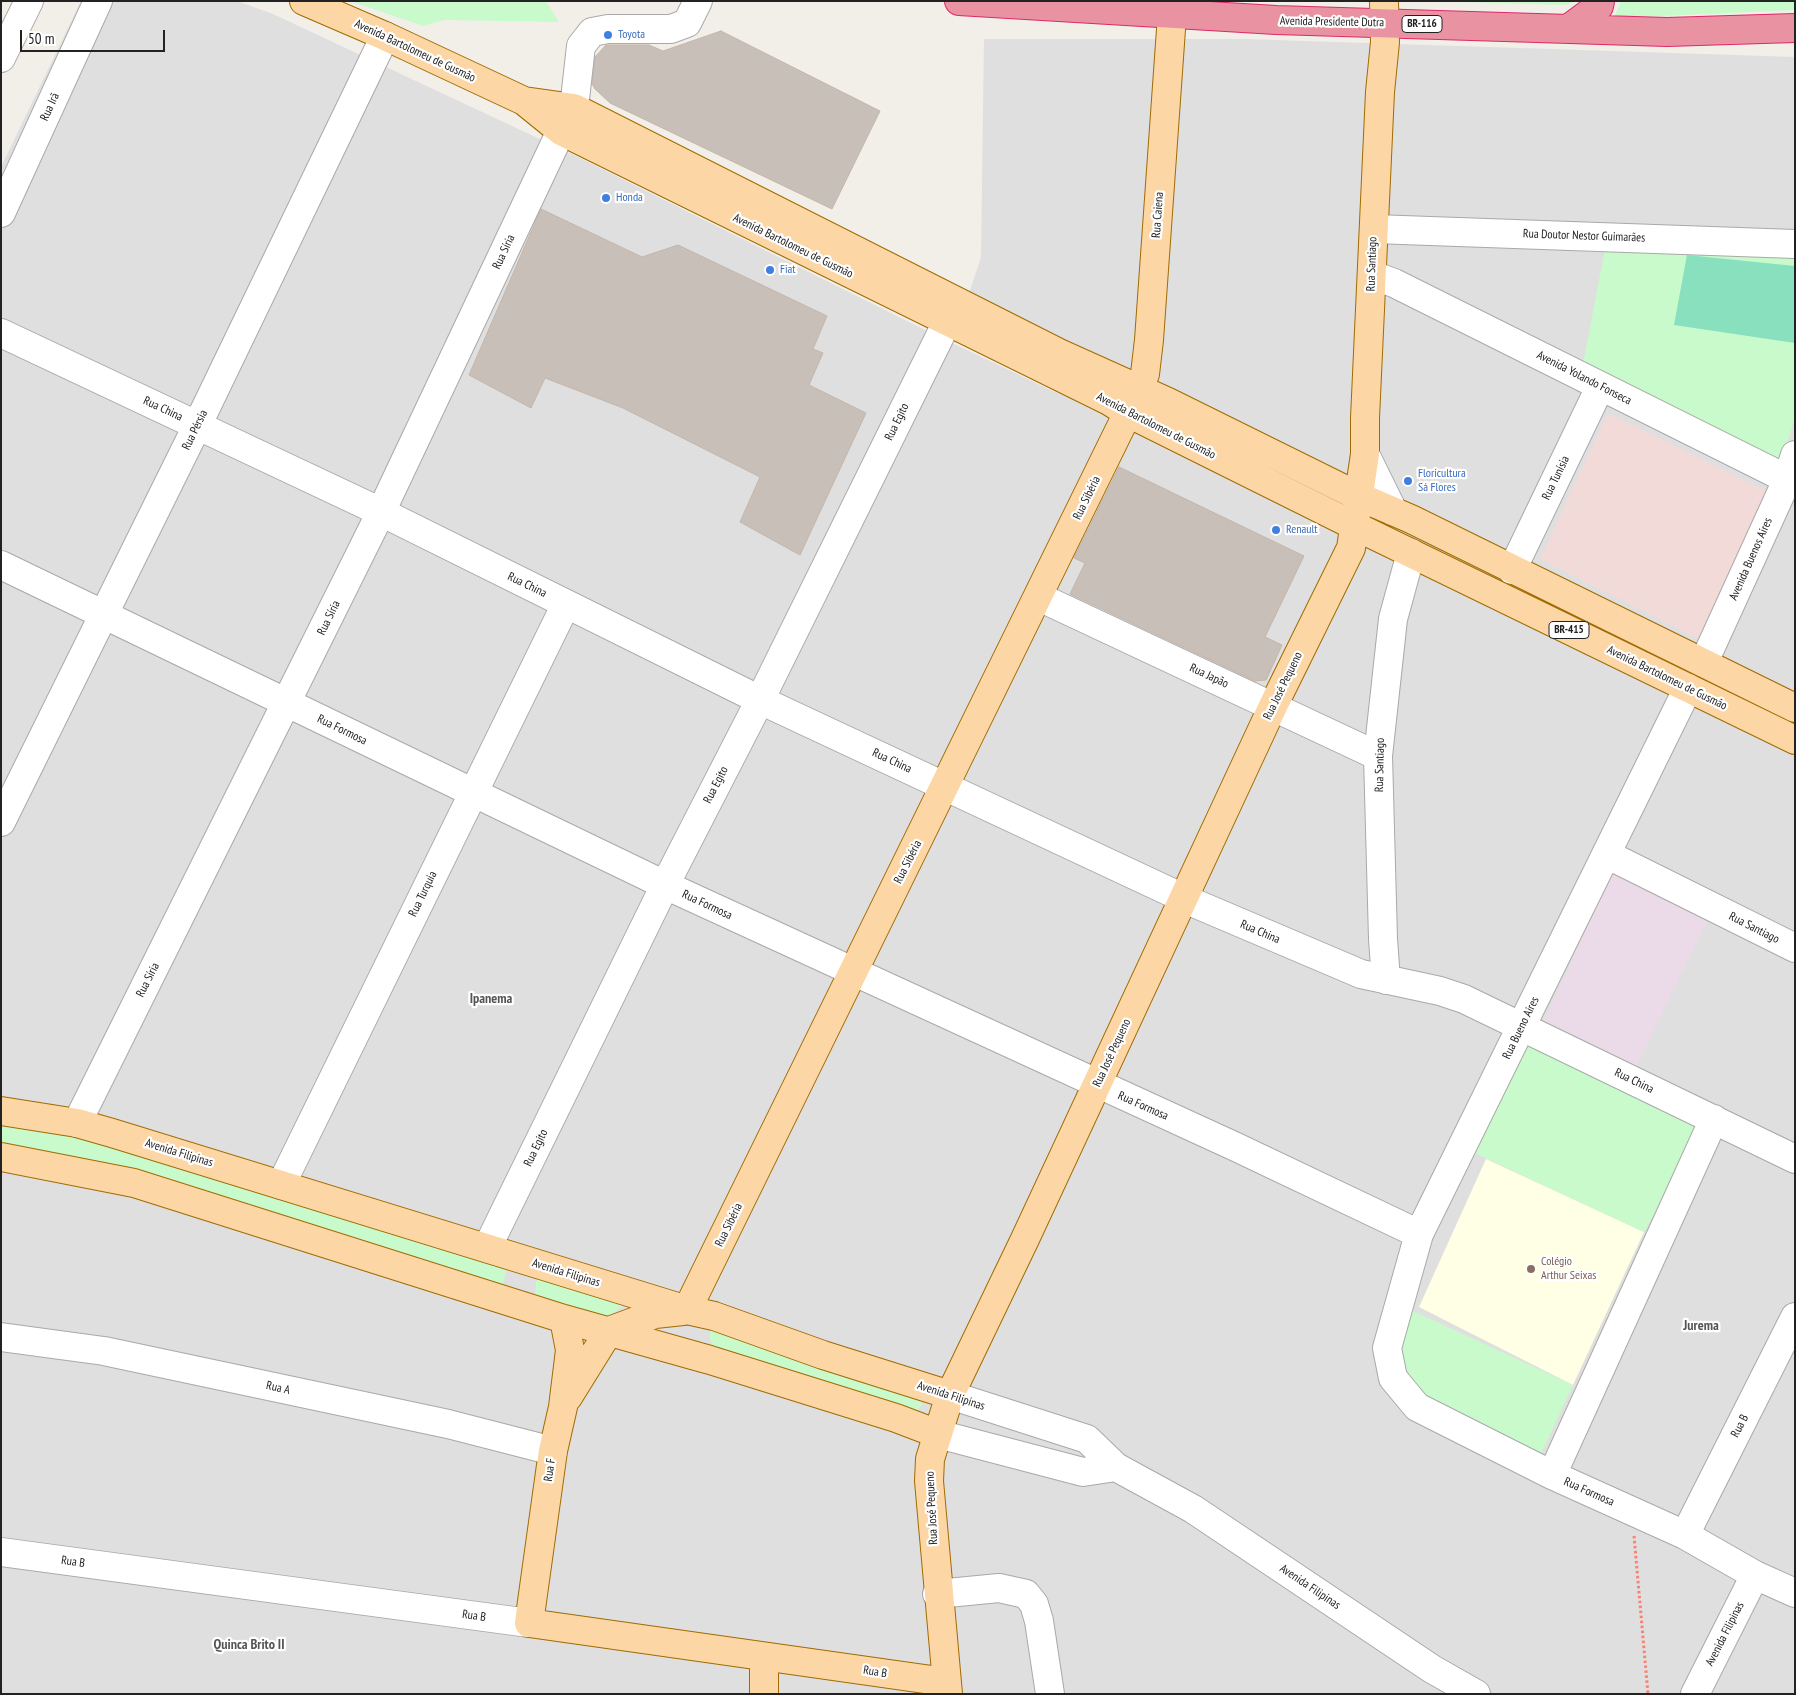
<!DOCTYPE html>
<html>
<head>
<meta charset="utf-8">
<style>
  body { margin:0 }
  #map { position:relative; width:1796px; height:1695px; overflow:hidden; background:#f2efe9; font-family:"PT Sans Narrow",sans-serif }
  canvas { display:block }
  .frame { position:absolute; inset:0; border:2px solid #222; pointer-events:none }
  .scale { position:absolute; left:20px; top:30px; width:145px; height:22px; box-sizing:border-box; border:2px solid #222; border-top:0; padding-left:6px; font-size:15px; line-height:18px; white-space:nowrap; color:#222; -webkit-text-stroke:4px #fff; paint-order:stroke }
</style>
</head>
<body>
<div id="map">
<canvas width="1796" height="1695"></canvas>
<div class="frame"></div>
<div class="scale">50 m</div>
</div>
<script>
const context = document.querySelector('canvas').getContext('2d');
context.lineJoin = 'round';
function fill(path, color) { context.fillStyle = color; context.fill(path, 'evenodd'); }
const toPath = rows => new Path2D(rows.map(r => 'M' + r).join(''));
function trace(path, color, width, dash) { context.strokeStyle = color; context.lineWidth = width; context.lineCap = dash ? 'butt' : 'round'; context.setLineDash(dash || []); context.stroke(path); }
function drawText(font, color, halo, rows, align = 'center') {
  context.font = font + ' "PT Sans Narrow",sans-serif'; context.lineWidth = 4.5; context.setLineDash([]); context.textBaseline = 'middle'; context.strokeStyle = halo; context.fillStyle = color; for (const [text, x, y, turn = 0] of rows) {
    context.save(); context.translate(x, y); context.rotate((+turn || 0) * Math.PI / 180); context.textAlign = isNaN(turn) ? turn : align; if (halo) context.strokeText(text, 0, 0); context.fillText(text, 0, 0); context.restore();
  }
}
const residential = toPath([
  [81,1,237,1,273,14,576,156,917,326,1061,395,956,333,981,257,984,39,1244,39,1795,57,1795,1694,1,1694,1,167]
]);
const commercial = toPath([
  [1608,413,1768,492,1699,639,1540,559]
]);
const industrial = toPath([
  [1612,873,1708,920,1636,1067,1544,1021]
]);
const education = toPath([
  [1486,1159,1644,1232,1573,1385,1419,1307]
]);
const park = toPath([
  [350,1,546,1,559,22,444,20,423,26],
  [1424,1,1578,1,1565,5],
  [1621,1,1795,1,1795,10,1614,18],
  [1605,249,1795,253,1795,417,1781,464,1583,364],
  [1530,1042,1702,1127,1644,1232,1468,1150],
  [1,1119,60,1127,503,1262,506,1272,503,1283,496,1290,71,1157,1,1149],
  [542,1275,629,1302,601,1321,535,1298,536,1281],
  [1409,1309,1573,1385,1541,1454,1426,1401,1418,1390,1399,1355],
  [709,1326,919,1397,922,1405,917,1411,911,1412,716,1353,710,1340]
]);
const pitch = toPath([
  [1687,255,1795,266,1795,343,1674,325]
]);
const building = toPath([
  [721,31,880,111,832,209,610,103,595,89,592,84,595,57,606,45,649,45,663,51,721,31],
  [541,209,642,257,678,245,827,316,813,349,823,353,809,385,866,413,800,555,740,522,760,477,623,408,545,378,531,408,469,375,541,209],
  [1119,467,1304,556,1265,637,1282,645,1266,680,1255,681,1070,594,1085,563,1074,558,1119,467]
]);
const path = toPath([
  [1634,1536,1648,1694]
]);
const minor = toPath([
  [1,58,29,1],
  [1,213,98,1],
  [1374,229,1795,244],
  [1372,275,1394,283,1795,483],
  [1,333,381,512,760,700,1194,903,1361,974,1440,991,1464,999,1795,1159],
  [1365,454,1393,511],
  [1,565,665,885,1236,1147,1419,1234],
  [1512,570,1600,387],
  [1039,597,1378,756],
  [1704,662,1787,480,1795,455],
  [1688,688,1419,1234,1387,1348,1393,1378,1417,1407,1552,1475,1685,1535,1755,1575,1795,1593],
  [1,822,197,426,385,36],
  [1606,854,1795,948],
  [1386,980,1383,939,1378,756,1393,619,1411,553],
  [77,1123,381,512,561,131,574,108,581,46,592,32,608,29,671,29,687,23,698,1],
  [281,1185,566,604],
  [487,1248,665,885,760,700,947,322],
  [1,1337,104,1351,448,1424,553,1451],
  [950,1395,1087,1439,1116,1467,1193,1509,1432,1669,1476,1694],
  [938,1434,1083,1472,1116,1467],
  [1552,1475,1714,1119],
  [1685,1535,1795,1317],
  [1,1552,529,1623],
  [937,1594,999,1588,1026,1594,1034,1604,1039,1621,1050,1694],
  [1695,1694,1755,1575]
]);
const major = toPath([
  [304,1,385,36,524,101,561,131,1109,401,1128,413,1355,526,1795,740],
  [524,101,574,108,1059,353,1168,402,1360,497,1411,519,1795,708],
  [1,1111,77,1123,112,1133,687,1310,714,1316,823,1355,950,1395],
  [1,1157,134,1183,564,1319,710,1360,896,1418,938,1434],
  [687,1310,1139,390,1145,374,1149,340,1173,1],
  [564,1319,570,1350,563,1407,553,1451,529,1623,946,1682],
  [568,1397,609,1331,655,1314,683,1311],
  [764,1657,764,1694],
  [948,1694,929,1481,930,1459,950,1395,1025,1239,1273,706,1351,548,1365,454,1365,418,1380,92,1385,42,1384,1]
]);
const highway = toPath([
  [959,1,1276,20,1667,32,1795,28],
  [1568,29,1599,6,1600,1]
]);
const markers = [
  [608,35,5,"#3f7fe0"],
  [606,198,5,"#3f7fe0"],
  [770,270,5,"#3f7fe0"],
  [1408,481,5,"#3f7fe0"],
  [1276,530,5,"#3f7fe0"],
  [1531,1269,5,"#8d6e63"]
];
const shields = [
  [1422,24,40],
  [1569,630,40]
];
const shieldNames = [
  ["BR-116",1422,24],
  ["BR-415",1569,630]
];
const streetNames = [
  ["Avenida Presidente Dutra",1332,22,1],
  ["Avenida Bartolomeu de Gusmão",415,51,25],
  ["Rua Irã",50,107,-65],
  ["Rua Caiena",1158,215,-86],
  ["Rua Doutor Nestor Guimarães",1584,236,2],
  ["Avenida Bartolomeu de Gusmão",793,246,26],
  ["Rua Síria",504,252,-65],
  ["Rua Santiago",1372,264,-88],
  ["Avenida Yolando Fonseca",1584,378,27],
  ["Rua China",163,409,25],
  ["Rua Egito",897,422,-64],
  ["Avenida Bartolomeu de Gusmão",1156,426,27],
  ["Rua Pérsia",195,430,-64],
  ["Rua Tunísia",1556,478,-64],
  ["Rua Sibéria",1087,498,-64],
  ["Avenida Buenos Aires",1751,559,-66],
  ["Rua China",527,585,26],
  ["Rua Síria",329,618,-64],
  ["Rua Japão",1209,676,25],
  ["Avenida Bartolomeu de Gusmão",1667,678,26],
  ["Rua José Pequeno",1283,686,-64],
  ["Rua Formosa",342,730,26],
  ["Rua China",892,761,25],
  ["Rua Santiago",1380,765,-89],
  ["Rua Egito",716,785,-63],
  ["Rua Sibéria",908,862,-63],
  ["Rua Turquia",423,894,-64],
  ["Rua Formosa",707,905,25],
  ["Rua Santiago",1754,928,27],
  ["Rua China",1260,932,23],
  ["Rua Síria",148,980,-63],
  ["Rua Bueno Aires",1521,1028,-64],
  ["Rua José Pequeno",1112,1053,-65],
  ["Rua China",1634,1081,26],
  ["Rua Formosa",1143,1106,24],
  ["Rua Egito",536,1148,-64],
  ["Avenida Filipinas",179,1153,17],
  ["Rua Sibéria",729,1225,-64],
  ["Avenida Filipinas",566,1273,17],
  ["Rua A",278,1388,12],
  ["Avenida Filipinas",951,1396,18],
  ["Rua B",1740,1426,-63],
  ["Rua F",550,1470,-82],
  ["Rua Formosa",1589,1492,24],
  ["Rua José Pequeno",932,1508,-93],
  ["Rua B",73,1562,8],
  ["Avenida Filipinas",1310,1587,34],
  ["Rua B",474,1616,8],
  ["Avenida Filipinas",1725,1634,-63],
  ["Rua B",875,1672,9]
];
const shopNames = [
  ["Toyota",618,35],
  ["Honda",616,198],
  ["Fiat",780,270],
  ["Floricultura",1418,474],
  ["Sá Flores",1418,488],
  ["Renault",1286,530]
];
const educationNames = [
  ["Colégio",1541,1262],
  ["Arthur Seixas",1541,1276]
];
const neighbourhoodNames = [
  ["Ipanema",491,999],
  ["Jurema",1701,1326],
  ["Quinca Brito II",249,1645]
];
fill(residential, '#e0dfdf');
fill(commercial, '#f2dad9');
fill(industrial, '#ebdbe8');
fill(education, '#ffffe5');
fill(park, '#c8facc');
fill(pitch, '#88e0be');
fill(building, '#c7bfb8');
trace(building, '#c4b6ab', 1);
trace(minor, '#a9a9a9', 30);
trace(major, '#a06b00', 30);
trace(highway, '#dc2a67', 30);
trace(path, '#fa8072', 3, [2.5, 2.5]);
trace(minor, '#fff', 28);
trace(major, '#fcd6a4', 28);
trace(highway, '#e892a2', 28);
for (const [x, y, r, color] of markers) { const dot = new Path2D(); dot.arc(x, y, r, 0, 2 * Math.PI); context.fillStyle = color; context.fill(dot); trace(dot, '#fff', 2); }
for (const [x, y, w] of shields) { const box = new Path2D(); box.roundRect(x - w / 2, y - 8.5, w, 17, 4); context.fillStyle = '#fff'; context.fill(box); trace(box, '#222', 1); }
drawText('bold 11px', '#222', null, shieldNames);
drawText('12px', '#222', '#fff', streetNames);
drawText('12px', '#366cbe', '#fff', shopNames, 'left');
drawText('12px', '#785e54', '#fff', educationNames, 'left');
drawText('bold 14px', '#555', '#fff', neighbourhoodNames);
</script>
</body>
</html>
